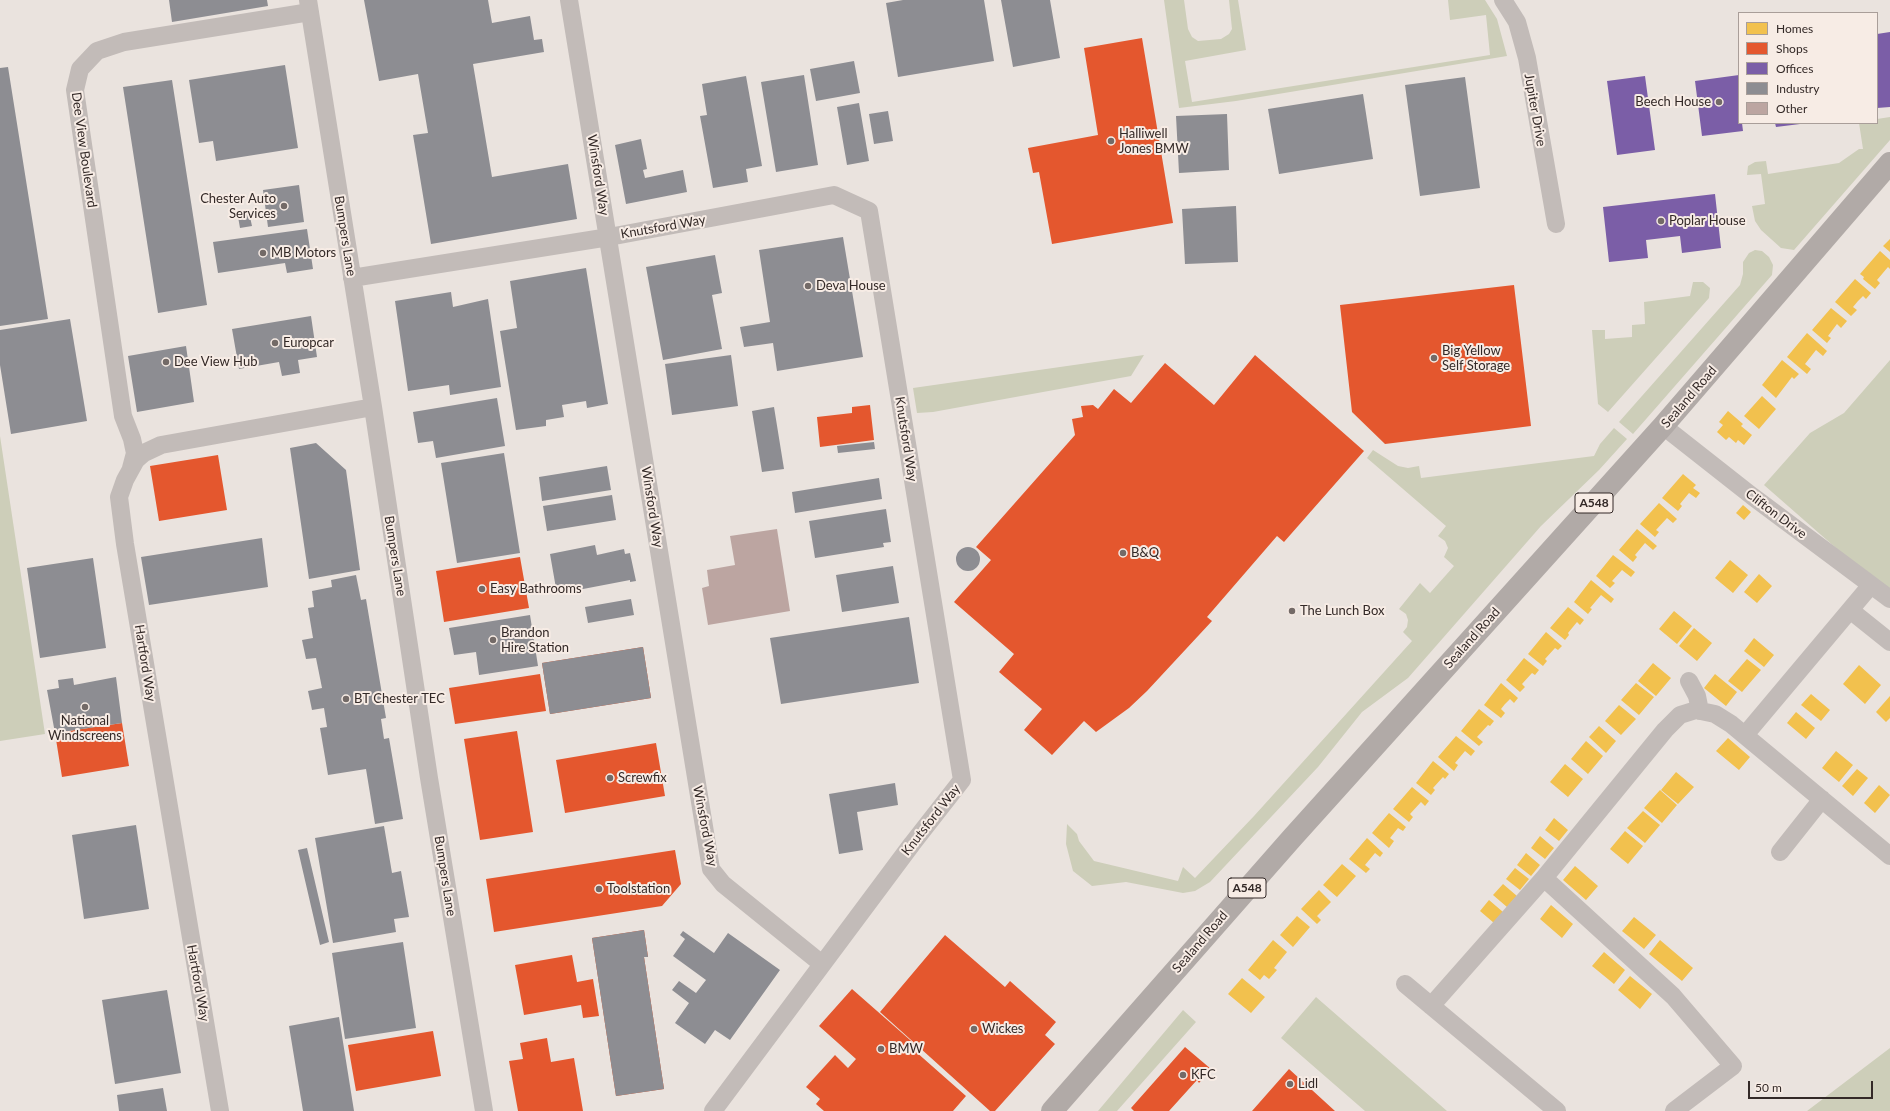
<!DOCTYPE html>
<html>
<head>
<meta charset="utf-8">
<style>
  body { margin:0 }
  #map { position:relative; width:1890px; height:1111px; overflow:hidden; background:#eae3de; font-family:Lato,sans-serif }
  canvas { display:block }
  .legend { position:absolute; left:1738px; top:12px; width:140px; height:112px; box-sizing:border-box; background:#f7ece5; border:1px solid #a99e99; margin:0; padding:5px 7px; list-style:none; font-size:12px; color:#332927 }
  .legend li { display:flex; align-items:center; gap:8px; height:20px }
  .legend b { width:20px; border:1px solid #a99e99 }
  .scale { position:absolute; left:1748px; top:1081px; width:125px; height:18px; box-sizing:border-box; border:2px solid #332927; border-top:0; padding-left:5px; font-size:12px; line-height:14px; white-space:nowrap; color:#332927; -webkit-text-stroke:3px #f7ece5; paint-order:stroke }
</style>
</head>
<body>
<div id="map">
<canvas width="1890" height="1111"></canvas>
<ul class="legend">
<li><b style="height:11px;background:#f2c14e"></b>Homes</li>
<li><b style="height:11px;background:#e4572e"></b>Shops</li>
<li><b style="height:11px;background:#7b5ea7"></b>Offices</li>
<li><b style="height:11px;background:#8d8d92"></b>Industry</li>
<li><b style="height:11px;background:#bca5a1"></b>Other</li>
</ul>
<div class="scale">50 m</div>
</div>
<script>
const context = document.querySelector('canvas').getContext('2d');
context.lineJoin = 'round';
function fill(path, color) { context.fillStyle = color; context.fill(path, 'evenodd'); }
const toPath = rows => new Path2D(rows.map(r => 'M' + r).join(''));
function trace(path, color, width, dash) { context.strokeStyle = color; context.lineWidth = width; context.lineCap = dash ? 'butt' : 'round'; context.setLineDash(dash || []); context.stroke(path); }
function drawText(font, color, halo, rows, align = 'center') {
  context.font = font + ' Lato,sans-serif'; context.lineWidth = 4; context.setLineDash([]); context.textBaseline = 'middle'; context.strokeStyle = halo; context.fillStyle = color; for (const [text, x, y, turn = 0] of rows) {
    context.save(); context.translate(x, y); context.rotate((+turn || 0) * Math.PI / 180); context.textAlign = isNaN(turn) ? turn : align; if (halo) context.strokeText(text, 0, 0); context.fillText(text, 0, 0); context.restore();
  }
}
const green = toPath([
  [1164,0,1184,0,1188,29,1192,37,1198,41,1221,39,1229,34,1232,29,1229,0,1238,0,1246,50,1185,61,1192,102,1490,55,1486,15,1450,20,1448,0,1485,0,1497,19,1507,56,1236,101,1179,108],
  [1890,117,1890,140,1794,250,1781,248,1761,230,1755,221,1752,206,1765,204,1761,174,1747,175,1748,166,1755,162,1766,161,1768,174,1839,163,1859,149,1863,149,1859,123,1877,123,1877,119],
  [1755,250,1762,251,1769,257,1773,265,1772,275,1633,434,1619,422,1740,285,1743,274,1743,262,1749,253],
  [1693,282,1703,282,1710,288,1709,298,1608,412,1598,404,1592,330,1605,330,1605,339,1632,337,1632,325,1645,324,1644,302,1690,296],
  [1144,355,1131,376,933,412,917,413,913,388],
  [1890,360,1890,590,1852,562,1764,485,1810,433,1844,413],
  [1614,428,1627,439,1599,470,1541,526,1408,678,1362,712,1318,767,1210,882,1195,891,1183,893,1126,882,1092,886,1073,871,1066,844,1067,824,1077,834,1079,841,1094,861,1178,881,1183,867,1195,878,1254,816,1412,641,1403,632,1407,627,1408,620,1406,614,1399,609,1420,583,1430,593,1454,566,1444,557,1448,548,1445,541,1438,536,1446,526,1367,458,1373,450,1398,466,1408,468,1419,466,1421,478,1594,456,1600,444],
  [0,436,45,734,0,741],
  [1316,997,1447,1111,1365,1111,1281,1038],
  [1183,1010,1196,1022,1117,1111,1098,1111],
  [1890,1048,1890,1111,1807,1111]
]);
const homes = toPath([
  [1890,239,1890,252,1883,246],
  [1880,251,1890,260,1890,269,1888,267,1877,280,1880,283,1875,289,1863,279,1864,277,1860,274],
  [1855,279,1871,293,1866,299,1863,296,1858,301,1853,307,1857,310,1851,316,1835,302],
  [1831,308,1847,321,1841,328,1837,324,1828,336,1831,338,1827,343,1812,330],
  [1807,333,1827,351,1823,356,1816,350,1805,364,1811,369,1807,374,1787,357],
  [1782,360,1799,374,1794,379,1792,377,1776,398,1762,385],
  [1762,396,1776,409,1759,429,1744,416],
  [1728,411,1743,424,1741,426,1752,435,1744,445,1738,440,1736,443,1729,437,1726,440,1717,432,1723,425,1719,422],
  [1683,474,1696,485,1693,488,1700,493,1696,498,1689,493,1680,504,1682,506,1678,511,1662,498],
  [1659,503,1677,519,1673,523,1667,518,1656,530,1659,532,1655,537,1640,524],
  [1743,505,1751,512,1744,520,1736,513],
  [1637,529,1657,546,1653,550,1645,543,1635,555,1637,557,1633,562,1619,550],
  [1613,555,1635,572,1631,577,1622,570,1612,581,1615,583,1610,588,1596,576],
  [1730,560,1748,575,1733,593,1715,578],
  [1759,574,1772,586,1757,603,1744,592],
  [1591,580,1614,599,1611,603,1601,595,1590,608,1592,609,1588,614,1574,602],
  [1568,607,1584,620,1580,625,1577,622,1568,633,1569,635,1565,640,1550,628],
  [1674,611,1692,626,1677,644,1659,629],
  [1694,628,1712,643,1697,661,1679,646],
  [1546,632,1562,646,1558,650,1555,648,1545,659,1547,661,1543,666,1528,654],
  [1754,638,1774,655,1764,667,1744,651],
  [1524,658,1539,670,1535,675,1532,673,1522,684,1525,687,1520,692,1506,680],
  [1747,659,1761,670,1742,692,1728,681],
  [1653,663,1671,678,1656,696,1638,681],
  [1859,665,1881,685,1865,704,1843,684],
  [1715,674,1737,692,1726,706,1704,688],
  [1501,683,1518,698,1514,703,1510,699,1505,704,1501,709,1505,713,1501,718,1484,705],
  [1636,683,1654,697,1639,715,1621,700],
  [1811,694,1830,710,1821,721,1801,705],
  [1890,696,1890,718,1886,722,1876,712],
  [1619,705,1636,719,1621,735,1605,721],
  [1479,709,1494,721,1490,726,1488,725,1477,737,1483,742,1479,746,1461,731],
  [1796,712,1815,728,1806,739,1787,723],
  [1599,726,1616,741,1606,753,1589,737],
  [1456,736,1475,751,1471,756,1465,751,1455,763,1458,765,1454,771,1438,757],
  [1728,738,1750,757,1739,770,1716,751],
  [1586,741,1603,756,1588,774,1571,759],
  [1836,751,1853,765,1839,782,1822,768],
  [1433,761,1449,774,1445,779,1443,777,1433,788,1435,790,1431,795,1416,783],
  [1565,764,1583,779,1568,797,1550,782],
  [1857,769,1868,778,1853,796,1842,786],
  [1676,772,1694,787,1678,804,1661,790],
  [1879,785,1890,795,1875,813,1864,803],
  [1412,787,1429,801,1425,806,1421,802,1410,814,1413,817,1409,822,1393,809],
  [1660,790,1677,805,1662,823,1644,808],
  [1643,811,1660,825,1645,843,1627,828],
  [1389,813,1406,827,1403,831,1398,828,1390,838,1394,841,1389,848,1372,833],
  [1554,818,1568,830,1559,841,1545,830],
  [1625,831,1643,846,1628,864,1610,849],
  [1540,836,1554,848,1545,859,1531,848],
  [1367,838,1383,853,1380,857,1375,853,1365,865,1370,869,1366,873,1349,859],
  [1526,853,1540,865,1531,876,1517,865],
  [1342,864,1356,876,1337,897,1323,885],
  [1575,866,1598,886,1586,900,1563,880],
  [1515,868,1529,879,1520,890,1506,879],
  [1503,884,1517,896,1507,907,1493,895],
  [1319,890,1331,902,1317,916,1321,920,1317,924,1301,909],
  [1489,900,1503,912,1494,923,1480,911],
  [1551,905,1573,924,1562,938,1540,919],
  [1297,916,1310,927,1293,947,1280,935],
  [1634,917,1656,935,1644,949,1622,931],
  [1273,940,1287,952,1274,968,1277,970,1269,979,1264,975,1260,980,1248,970],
  [1660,940,1693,968,1682,981,1649,954],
  [1604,952,1625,970,1614,984,1592,966],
  [1630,976,1652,994,1640,1009,1618,990],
  [1242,978,1265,997,1251,1013,1228,994]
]);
const shops = toPath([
  [1142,38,1173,223,1052,244,1039,172,1033,173,1028,148,1098,135,1084,48],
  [1514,285,1531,426,1385,444,1352,412,1340,305],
  [1255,355,1364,451,1284,542,1277,536,1207,617,1212,621,1147,691,1129,708,1096,732,1084,721,1052,755,1024,730,1042,709,999,672,1014,654,954,602,991,560,976,547,1075,435,1072,419,1083,417,1081,406,1093,405,1098,409,1114,389,1131,403,1165,363,1214,405],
  [870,405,874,440,820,447,817,417,852,413,852,407],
  [218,455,227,510,159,521,150,466],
  [520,557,529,608,444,622,436,571],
  [643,647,651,698,550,714,542,663],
  [540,674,546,711,455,724,449,688],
  [122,723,129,766,62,777,55,733],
  [517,731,533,832,480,840,464,739],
  [656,743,665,796,565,813,556,760],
  [675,850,681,884,662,906,494,932,486,879],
  [644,930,648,957,644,957,664,1089,616,1096,592,938],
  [945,935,1005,987,1010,981,1056,1022,1045,1035,1055,1044,995,1111,990,1111,880,1012],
  [572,955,577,982,593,979,599,1016,583,1018,581,1005,524,1015,515,965],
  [852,989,918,1047,915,1051,966,1096,953,1111,824,1111,816,1104,820,1099,806,1087,835,1055,848,1068,856,1059,819,1026],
  [433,1031,441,1076,356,1091,348,1045],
  [547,1038,551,1062,574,1058,583,1111,518,1111,509,1061,523,1059,520,1043],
  [1185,1047,1211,1069,1199,1083,1197,1080,1169,1111,1134,1111,1131,1108],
  [1289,1069,1335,1111,1252,1111]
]);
const offices = toPath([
  [1890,32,1890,107,1877,108,1877,34],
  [1739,75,1739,123,1742,123,1743,131,1702,136,1695,81],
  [1645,76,1655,150,1617,155,1607,81],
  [1775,123,1800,123,1800,124,1776,127],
  [1715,194,1721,248,1682,253,1680,236,1646,240,1648,258,1609,262,1603,207]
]);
const industry = toPath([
  [169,0,267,0,268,6,172,22],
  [364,0,488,0,492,23,530,16,534,40,542,39,544,52,473,64,492,177,568,164,577,219,431,244,413,135,428,133,418,74,379,81],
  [903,0,984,0,994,61,898,77,886,3],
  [1001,0,1050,0,1060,58,1013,67],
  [854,61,860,93,816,101,810,69],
  [285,65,298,148,216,161,213,141,199,143,189,80],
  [8,67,48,319,0,326,0,68],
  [804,75,818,165,776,172,761,82],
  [746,76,762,166,746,169,748,182,713,188,700,116,707,115,702,84],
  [1465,77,1480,188,1420,196,1405,85],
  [172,80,207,305,158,313,123,87],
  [1363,94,1373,159,1279,174,1268,109],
  [859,103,869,161,847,165,837,107],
  [888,111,893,141,874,144,869,114],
  [1227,114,1229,170,1179,173,1176,116],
  [641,139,647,169,643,170,645,178,683,170,687,192,626,204,615,145],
  [299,185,304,222,268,227,263,190],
  [1236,206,1238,262,1185,264,1182,209],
  [249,209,250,213,252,213,253,216,250,217,252,226,240,228,237,211],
  [307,229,313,269,287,273,285,263,218,273,213,242],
  [843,237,863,357,777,371,773,343,744,347,740,327,770,322,759,250],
  [715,255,722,293,712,295,722,349,663,360,646,267],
  [586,268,608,404,587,408,586,401,562,405,564,417,546,420,546,426,516,430,500,331,517,328,510,281],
  [451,292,453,307,488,299,501,387,450,395,449,385,408,391,395,301],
  [311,316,317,357,298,360,300,373,282,376,279,362,239,369,232,329],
  [70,319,87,421,11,434,0,365,0,330],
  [186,346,194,402,137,412,128,356],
  [731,355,738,406,672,415,665,364],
  [497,398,505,446,436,458,433,441,418,443,413,412],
  [774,407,784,469,762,472,752,411],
  [874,442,875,449,838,453,837,446],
  [316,443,346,470,360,570,309,579,290,448],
  [504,453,520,553,457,563,441,463],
  [607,466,611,490,542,501,539,477],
  [879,478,882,499,795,513,792,492],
  [612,495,616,520,547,531,543,506],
  [886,509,891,542,883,543,884,547,815,558,809,521],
  [262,538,268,587,149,605,141,557],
  [595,545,597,555,624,549,625,554,630,553,636,581,630,582,630,580,557,594,550,554],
  '956 559a12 12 0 1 1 24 0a12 12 0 1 1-24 0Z',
  [93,558,106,648,40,658,27,568],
  [893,566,899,603,842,612,836,575],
  [356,575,361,600,366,599,386,718,381,719,384,739,389,738,403,819,375,824,366,769,328,775,320,728,327,727,324,708,312,710,308,691,322,688,316,658,306,659,302,640,313,638,308,608,314,607,312,591,332,587,331,580],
  [631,599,634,615,588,623,585,607],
  [530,615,538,666,479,675,476,652,454,655,449,628],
  [909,617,919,683,781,704,770,638],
  [643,647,651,698,550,714,542,663],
  [116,677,122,723,55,733,47,690,59,688,58,680,73,678,74,685],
  [895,783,898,805,857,812,863,850,839,854,829,794],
  [136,825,149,909,84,919,72,835],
  [384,826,392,873,401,871,409,917,394,919,396,932,333,943,315,838],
  [307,848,329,942,320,945,298,850],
  [644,930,648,957,644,957,664,1089,616,1096,592,938],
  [683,931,714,953,728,933,780,970,730,1040,715,1030,705,1044,675,1023,689,1003,672,990,679,981,696,993,706,980,673,956,685,939,680,935],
  [403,942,416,1028,345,1039,332,953],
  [167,990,181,1073,115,1084,102,1000],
  [339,1017,354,1111,303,1111,289,1026],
  [163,1088,167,1111,119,1111,117,1095]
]);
const building = toPath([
  [777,529,790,611,708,625,702,588,709,586,707,570,735,565,730,536]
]);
const minor = toPath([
  [308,0,373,407,429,778,484,1111],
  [569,0,711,869,723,884,822,964],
  [1503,0,1517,22,1527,58,1556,224],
  [352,278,609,237,834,195,869,211,962,780,912,844,713,1111],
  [1663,426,1752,496,1890,599],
  [131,468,135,453,132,439,123,416,75,90,80,69,97,51,124,42,310,12],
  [1850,610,1890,642],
  [1689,681,1697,696,1700,711],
  [1745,735,1871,585],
  [1780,852,1822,799],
  [1544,878,1673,996,1733,1066,1674,1111],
  [1405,984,1557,1111],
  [1431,1006,1544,878,1665,730,1680,715,1696,710,1715,714,1731,724,1890,856],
  [220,1111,125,544,119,497,125,480,136,460,144,453,161,445,373,407]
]);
const major = toPath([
  [1052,1111,1292,838,1663,426,1890,163]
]);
const markers = [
  [1719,102,4,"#736a67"],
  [1111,141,4,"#736a67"],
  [284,206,4,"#736a67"],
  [1661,221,4,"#736a67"],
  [263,253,4,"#736a67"],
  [808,286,4,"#736a67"],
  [275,343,4,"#736a67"],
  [1434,358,4,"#736a67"],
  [166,362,4,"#736a67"],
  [1123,553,4,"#736a67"],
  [482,589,4,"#736a67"],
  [1292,611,4,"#736a67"],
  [493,640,4,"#736a67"],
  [346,699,4,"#736a67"],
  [85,707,4,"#736a67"],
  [610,778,4,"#736a67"],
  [599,889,4,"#736a67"],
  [974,1029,4,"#736a67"],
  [881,1049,4,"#736a67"],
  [1183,1075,4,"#736a67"],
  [1290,1084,4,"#736a67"]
];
const shields = [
  [1594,503,38],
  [1247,888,38]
];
const shieldNames = [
  ["A548",1594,503],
  ["A548",1247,888]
];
const poiNames = [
  ["Beech House",1711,102,"right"],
  ["Halliwell",1119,134],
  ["Jones BMW",1119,149],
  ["Chester Auto",276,199,"right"],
  ["Services",276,214,"right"],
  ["Poplar House",1669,221],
  ["MB Motors",271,253],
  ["Deva House",816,286],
  ["Europcar",283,343],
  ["Big Yellow",1442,351],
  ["Self Storage",1442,366],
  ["Dee View Hub",174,362],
  ["B&Q",1131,553],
  ["Easy Bathrooms",490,589],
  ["The Lunch Box",1300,611],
  ["Brandon",501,633],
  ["Hire Station",501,648],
  ["BT Chester TEC",354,699],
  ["National",85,721,"center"],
  ["Windscreens",85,736,"center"],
  ["Screwfix",618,778],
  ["Toolstation",607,889],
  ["Wickes",982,1029],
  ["BMW",889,1049],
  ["KFC",1191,1075],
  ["Lidl",1298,1084]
];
const streetNames = [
  ["Jupiter Drive",1535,110,80],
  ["Dee View Boulevard",84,150,82],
  ["Winsford Way",598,175,81],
  ["Knutsford Way",663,227,-10],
  ["Bumpers Lane",345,236,81],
  ["Sealand Road",1689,397,-49],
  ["Knutsford Way",906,439,81],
  ["Winsford Way",652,507,81],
  ["Clifton Drive",1776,514,37],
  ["Bumpers Lane",395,556,81],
  ["Sealand Road",1472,638,-48],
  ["Hartford Way",145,663,81],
  ["Knutsford Way",931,820,-52],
  ["Winsford Way",705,826,79],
  ["Bumpers Lane",445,876,81],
  ["Sealand Road",1200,942,-49],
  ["Hartford Way",198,983,80]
];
fill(green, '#cdceb9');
fill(homes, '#f2c14e');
fill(shops, '#e4572e');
fill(offices, '#7b5ea7');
fill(industry, '#8d8d92');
fill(building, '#bca5a1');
trace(minor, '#c2bbb8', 18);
trace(major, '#b1aaa7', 22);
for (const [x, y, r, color] of markers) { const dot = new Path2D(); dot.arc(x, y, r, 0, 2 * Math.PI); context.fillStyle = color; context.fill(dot); trace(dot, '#f7ece5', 1.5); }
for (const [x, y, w] of shields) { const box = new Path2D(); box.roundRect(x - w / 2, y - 10, w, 20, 3); context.fillStyle = '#f7ece5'; context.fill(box); trace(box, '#332927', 1); }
drawText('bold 12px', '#332927', null, shieldNames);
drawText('13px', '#332927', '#f7ece5', poiNames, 'left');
drawText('13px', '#332927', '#f7ece5', streetNames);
</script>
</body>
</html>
